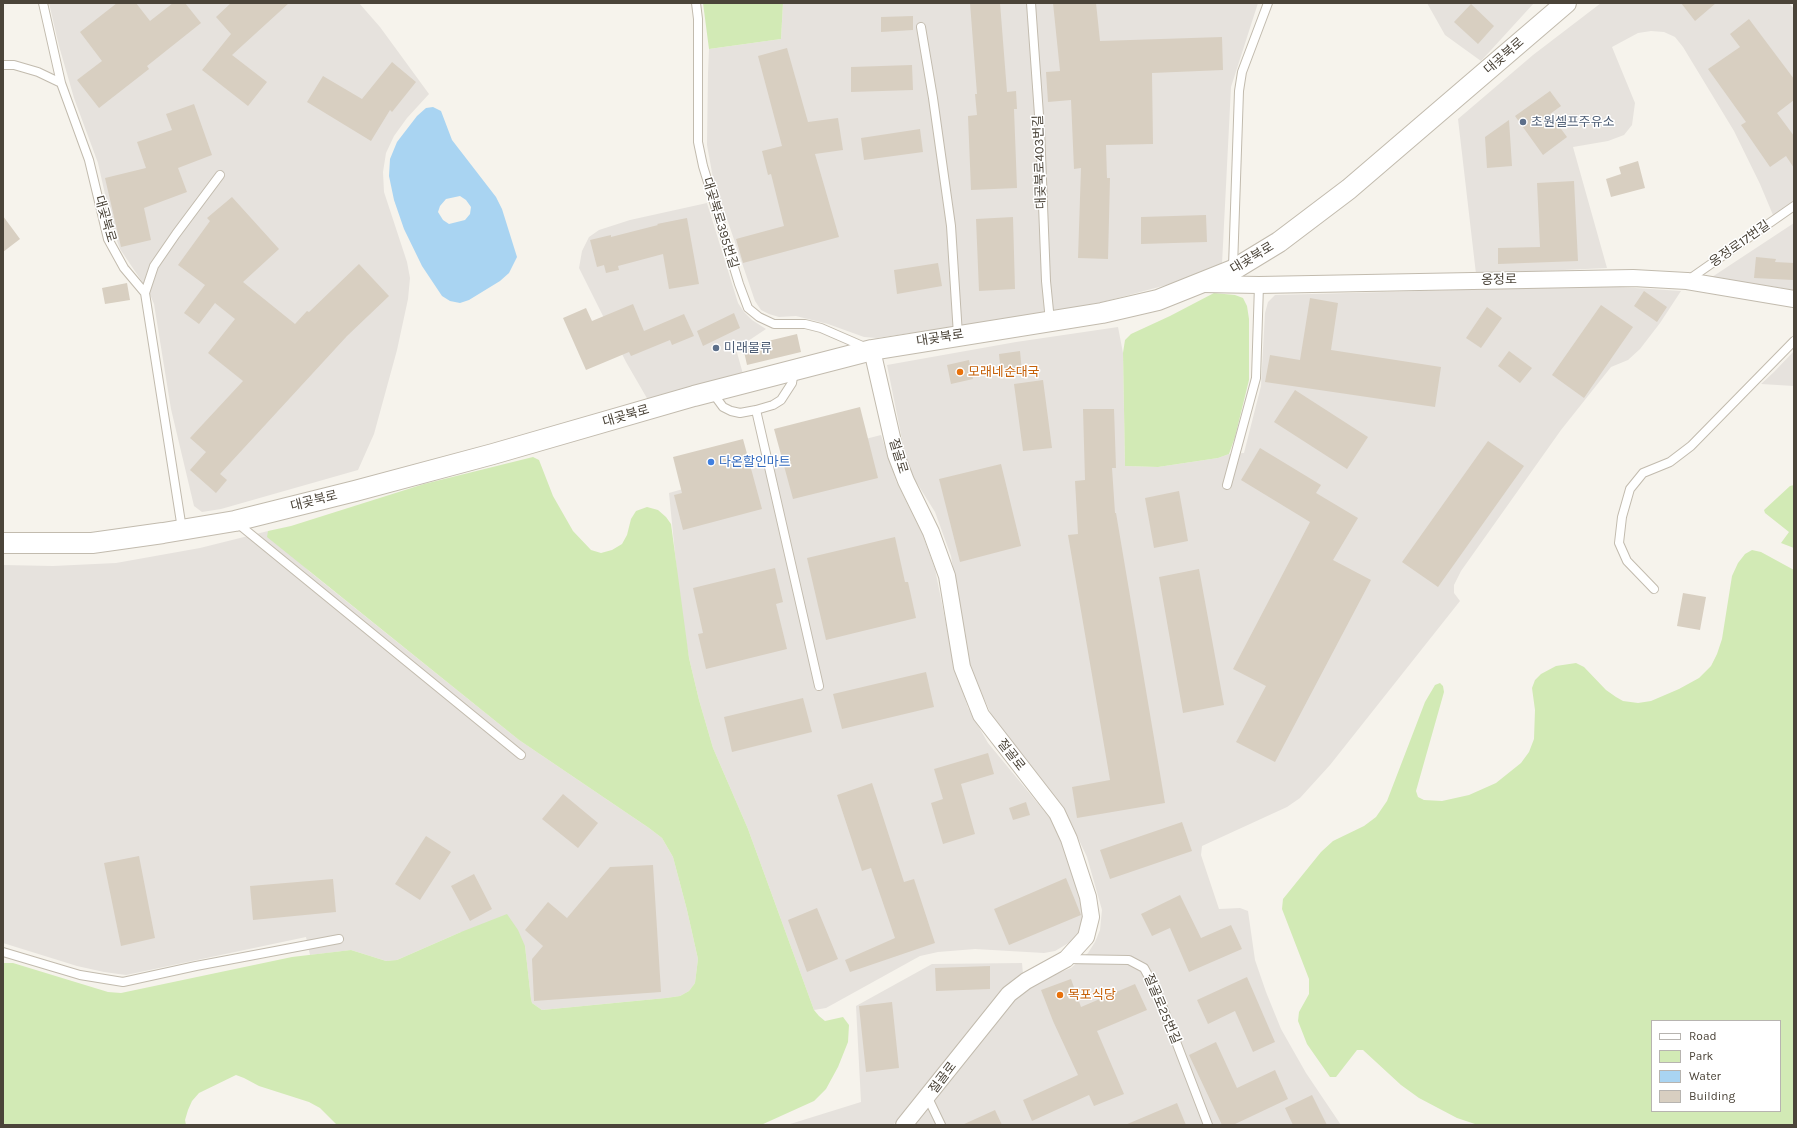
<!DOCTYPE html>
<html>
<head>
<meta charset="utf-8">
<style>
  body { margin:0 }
  #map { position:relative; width:1797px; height:1128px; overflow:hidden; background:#f6f3ec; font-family:Karla,sans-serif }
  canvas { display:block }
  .frame { position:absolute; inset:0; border:4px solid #4b4439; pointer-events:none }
  .legend { position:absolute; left:1651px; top:1020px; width:130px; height:92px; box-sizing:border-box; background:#fff; border:1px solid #b7b4b0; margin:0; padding:5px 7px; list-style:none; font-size:12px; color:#4b4439 }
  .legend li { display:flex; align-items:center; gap:8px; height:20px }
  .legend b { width:20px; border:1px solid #b7b4b0 }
</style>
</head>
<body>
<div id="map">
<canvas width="1797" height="1128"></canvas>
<div class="frame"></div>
<ul class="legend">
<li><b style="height:5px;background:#fff"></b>Road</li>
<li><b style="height:11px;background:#d2eab5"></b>Park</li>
<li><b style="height:11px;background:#a9d4f2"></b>Water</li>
<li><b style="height:11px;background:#d8cfc1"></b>Building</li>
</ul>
</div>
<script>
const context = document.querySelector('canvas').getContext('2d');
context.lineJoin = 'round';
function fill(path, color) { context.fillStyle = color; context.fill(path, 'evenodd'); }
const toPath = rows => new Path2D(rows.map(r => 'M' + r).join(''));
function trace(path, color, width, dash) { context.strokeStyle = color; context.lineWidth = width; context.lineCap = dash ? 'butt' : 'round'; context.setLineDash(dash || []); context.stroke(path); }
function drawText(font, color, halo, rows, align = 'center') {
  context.font = font + ' Karla,"Noto Sans KR",sans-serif'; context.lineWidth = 3; context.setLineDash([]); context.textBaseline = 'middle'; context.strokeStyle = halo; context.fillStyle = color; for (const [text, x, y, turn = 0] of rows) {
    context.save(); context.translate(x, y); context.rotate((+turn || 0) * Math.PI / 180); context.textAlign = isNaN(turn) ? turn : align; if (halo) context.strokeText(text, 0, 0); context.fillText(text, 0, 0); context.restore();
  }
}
const industrial = toPath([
  [49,3,359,3,380,27,429,94,407,118,394,136,386,153,383,172,384,192,407,262,410,278,408,299,397,350,374,434,358,470,221,509,202,512,194,506,171,409,154,304,149,292,120,249,113,230,98,163,74,98,59,46],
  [783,3,1258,3,1231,87,1222,264,1185,280,1103,302,1040,314,877,338,864,337,828,324,796,316,779,317,769,314,761,310,755,301,713,178,707,145,708,73,709,49,781,39],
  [1427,3,1534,3,1481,61,1445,35],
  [1601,3,1789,3,1794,9,1794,200,1773,215,1760,184,1734,131,1683,47,1675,37,1664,32,1651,31,1638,33,1612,47,1635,103,1632,125,1624,135,1608,141,1573,147,1607,268,1476,274,1458,119,1533,55],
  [707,203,738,303,744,312,752,320,766,329,736,349,743,374,648,400,626,362,579,268,582,251,589,237,599,230,630,220],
  [1794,223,1794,290,1712,277],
  [1605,286,1681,291,1660,323,1640,349,1628,360,1611,367,1561,430,1461,571,1454,585,1454,593,1460,601,1330,765,1300,798,1287,807,1202,846,1201,855,1219,909,1240,908,1248,911,1255,960,1266,992,1281,1029,1306,1073,1341,1125,915,1125,987,1030,1010,1005,1025,991,1051,976,1071,968,1088,953,1095,942,1100,930,1102,910,1087,857,1071,823,1061,804,1008,739,992,716,970,668,951,556,935,512,915,480,906,459,887,365,1016,342,1118,327,1123,353,1125,466,1158,467,1218,458,1229,454,1244,453,1261,386,1265,313,1268,302,1275,295],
  [1794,351,1794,386,1761,384,1774,372],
  [881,435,896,481,923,536,935,569,954,664,968,708,988,743,1050,818,1058,831,1068,854,1085,913,1080,932,1072,941,1055,951,1044,953,975,949,938,952,920,956,826,1008,814,1010,748,829,713,748,699,700,689,658,680,604,669,493,780,461],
  [268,531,310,572,519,740,649,828,662,838,673,857,687,910,698,959,695,983,689,991,680,996,666,998,542,1010,532,1003,531,999,525,946,461,932,397,960,386,961,351,950,310,955,306,937,126,975,104,972,77,966,3,943,3,565,53,566,116,563,200,548],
  [1022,963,1023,974,1004,989,992,1002,893,1125,787,1125,861,1102,856,1006,932,964]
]);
const green = toPath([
  [703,3,783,3,781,39,709,49],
  [1214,293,1235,295,1243,298,1247,306,1249,319,1249,380,1235,437,1229,454,1218,458,1158,467,1125,466,1123,353,1125,340,1131,334,1170,316],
  [533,457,539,460,553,496,573,531,591,550,601,553,612,550,622,544,627,535,631,519,636,511,647,507,658,510,666,517,671,524,689,658,699,700,713,748,748,829,814,1010,819,1016,825,1021,843,1017,849,1025,848,1042,838,1067,826,1089,814,1101,761,1125,337,1125,320,1108,309,1102,259,1086,244,1078,236,1075,199,1093,192,1101,188,1110,185,1120,186,1125,3,1125,3,963,13,963,108,992,121,993,292,957,351,950,386,961,397,960,461,932,507,914,518,930,525,946,531,999,532,1003,542,1010,666,998,680,996,689,991,695,983,698,959,687,910,673,857,662,838,649,828,519,740,267,537,268,531,291,526,424,484],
  [1794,485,1794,548,1781,543,1789,532,1765,513,1764,510,1790,486],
  [1752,550,1761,552,1794,570,1794,1125,1478,1125,1457,1118,1419,1098,1401,1085,1363,1050,1357,1050,1336,1077,1330,1077,1307,1044,1298,1021,1299,1012,1309,994,1309,979,1282,909,1283,899,1321,852,1333,841,1364,826,1376,817,1387,801,1425,702,1435,685,1440,683,1443,686,1444,692,1416,791,1418,797,1424,800,1442,801,1469,795,1496,783,1521,763,1529,752,1534,739,1535,710,1532,688,1535,680,1541,674,1556,666,1576,663,1584,667,1606,690,1616,697,1623,701,1638,703,1651,701,1679,689,1699,678,1711,666,1717,654,1722,639,1732,576,1738,563,1745,554],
  [1652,1021,1780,1021,1780,1111,1652,1111]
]);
const water = toPath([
  [433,107,441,111,452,140,496,197,502,209,517,257,509,273,500,281,469,300,460,303,450,301,442,296,422,266,404,229,394,200,389,176,390,159,397,142,417,116,426,108],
  [460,196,466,200,471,207,470,214,465,220,449,224,443,220,438,212,440,206,446,199]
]);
const building = toPath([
  [117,3,136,3,150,21,173,3,185,3,201,23,147,66,149,69,99,108,77,80,102,61,80,32],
  [231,3,289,3,232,55,267,82,248,106,202,70,231,34,216,17],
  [970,3,1000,3,1007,92,1016,91,1017,109,1014,109,1017,188,971,190,968,116,977,115,975,94,977,94],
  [1053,3,1096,3,1100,41,1222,37,1223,70,1152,73,1153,144,1106,145,1107,178,1110,178,1108,259,1078,258,1081,168,1074,169,1071,100,1048,102,1046,72,1060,71],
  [1681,3,1716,3,1695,21],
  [1471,4,1494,26,1478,44,1454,22],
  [913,16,913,30,881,32,881,17],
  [1749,19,1794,79,1794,100,1777,113,1794,136,1794,168,1786,156,1770,167,1741,125,1746,122,1708,69,1740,47,1730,34],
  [787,48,808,122,838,118,843,150,815,154,839,237,743,263,736,239,784,226,771,174,768,175,762,151,782,146,758,56],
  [392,62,416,82,392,112,390,110,371,141,307,102,323,76,362,99],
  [912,65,913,90,851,92,851,67],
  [1550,91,1561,106,1550,114,1567,137,1543,155,1515,116],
  [194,104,212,155,178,168,187,192,144,208,151,240,121,247,105,178,146,168,137,142,172,130,166,114],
  [1509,120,1512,166,1487,168,1485,137],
  [920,129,923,152,864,160,861,138],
  [1638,161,1645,188,1611,197,1606,179,1621,174,1619,167],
  [1574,181,1578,261,1498,264,1498,248,1540,247,1537,183],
  [232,197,279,249,243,282,295,324,307,311,309,312,359,264,389,296,347,336,220,474,227,480,216,493,190,470,206,452,190,438,243,381,208,353,235,319,215,303,199,324,184,313,205,285,178,265,210,221,207,218],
  [1206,215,1207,242,1141,244,1141,217],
  [3,216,20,239,3,252],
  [1013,217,1015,289,979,291,976,219],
  [687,218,699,284,669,289,663,254,618,266,619,270,606,273,604,265,597,267,590,240,611,235,611,237,658,225,657,224],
  [1756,257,1776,259,1775,262,1794,263,1793,280,1754,278],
  [938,263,942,286,897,294,894,270],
  [127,283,130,300,105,304,102,288],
  [1644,291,1667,307,1657,322,1634,306],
  [1310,298,1338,303,1331,350,1441,367,1435,407,1265,382,1270,355,1300,360],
  [633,304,644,331,684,314,694,336,672,345,670,340,631,356,629,352,586,370,563,318,586,308,592,321],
  [1601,305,1633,327,1584,398,1552,375],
  [1487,307,1502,318,1481,348,1466,338],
  [734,313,740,328,703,346,697,331],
  [797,334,801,352,747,365,743,347],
  [1020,351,1022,373,1001,375,999,354],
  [1509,351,1532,368,1520,383,1498,366],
  [969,360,973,379,951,384,947,365],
  [1043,380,1052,448,1023,451,1014,384],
  [1295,390,1368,437,1347,469,1274,422],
  [860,407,878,478,793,499,774,429],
  [1083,409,1114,409,1116,468,1112,468,1115,513,1116,513,1165,803,1077,818,1072,787,1110,780,1068,535,1078,534,1075,481,1085,480],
  [743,439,762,509,683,530,674,495,682,493,673,457],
  [1488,441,1524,466,1438,587,1402,562],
  [1260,448,1321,485,1316,493,1358,518,1333,560,1371,580,1275,762,1236,742,1266,686,1233,669,1310,522,1241,480],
  [1001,464,1021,546,960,562,939,479],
  [1179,491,1188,541,1154,548,1145,498],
  [895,537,905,582,908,582,916,618,826,640,807,558],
  [775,568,783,602,776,604,787,649,706,669,698,634,703,633,693,588],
  [1199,569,1224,705,1183,713,1159,577],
  [1683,593,1706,597,1700,630,1677,626],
  [926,672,934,707,842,729,833,694],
  [803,698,812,732,732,752,724,717],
  [988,753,994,774,961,784,975,834,943,844,931,803,943,799,934,769],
  [872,783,904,882,914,879,935,943,850,972,845,960,895,938,871,868,862,871,837,795],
  [563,794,598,823,578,848,542,819],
  [1026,802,1030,815,1013,820,1009,808],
  [1182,822,1192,851,1110,879,1100,850],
  [426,836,451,852,420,900,395,884],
  [139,856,155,938,121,946,104,863],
  [653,865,661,992,534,1001,532,959,543,946,525,930,548,902,567,918,610,867],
  [474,874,492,909,470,921,451,886],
  [1066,878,1081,915,1009,945,994,909],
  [333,879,336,912,253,920,250,886],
  [1180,895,1201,938,1231,925,1242,949,1189,972,1170,928,1152,936,1141,914],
  [817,908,838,959,807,972,788,920],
  [990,966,990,989,936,991,935,968],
  [1247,977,1275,1042,1253,1052,1235,1011,1208,1024,1197,1000],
  [1071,979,1081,1007,1135,984,1147,1010,1097,1031,1124,1094,1094,1106,1089,1095,1032,1121,1023,1100,1078,1075,1053,1021,1041,990],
  [892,1002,899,1068,866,1072,859,1006],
  [1216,1042,1237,1088,1275,1070,1288,1099,1233,1125,1222,1125,1189,1055],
  [1312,1095,1327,1125,1293,1125,1285,1108],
  [1177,1103,1186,1125,1125,1125],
  [995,1110,1002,1125,962,1125]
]);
const service = toPath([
  [43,3,61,83],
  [696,3,698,19,698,142,703,166,739,284,748,308,759,317,774,324,805,324,821,328,867,348],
  [1031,3,1040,129,1046,281,1050,321],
  [921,27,933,98,951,226,958,335],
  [3,65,14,65,38,72,61,83,89,160,108,239,124,268,145,293,182,529],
  [1233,267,1239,91,1242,72,1268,3],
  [1688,280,1794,206],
  [145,293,154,266,176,234,220,175],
  [712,392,723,407,731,411,740,413,756,410,773,405,781,400,792,383,794,371],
  [756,410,819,686],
  [1227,485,1256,378,1259,285],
  [237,523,521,755],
  [1654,589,1627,561,1619,543,1622,517,1630,489,1643,473,1670,462,1691,446,1794,341],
  [3,952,80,975,123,982,196,966,339,939],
  [1066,959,1129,960,1144,968,1157,992,1208,1125],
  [928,1098,941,1125]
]);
const minor = toPath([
  [1203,284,1259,285,1633,278,1687,281,1794,299],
  [872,350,896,455,906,481,931,532,947,576,962,667,981,715,1057,813,1069,839,1088,897,1091,917,1086,937,1066,959,1026,981,1009,994,904,1125]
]);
const tertiary = toPath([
  [3,543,92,543,163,533,235,521,355,491,493,454,694,396,872,350,1102,313,1158,300,1233,270,1279,242,1349,189,1566,3]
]);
const markers = [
  [1523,122,4,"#5c6f8a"],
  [716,348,4,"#5c6f8a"],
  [960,372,4,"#e8710a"],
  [711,462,4,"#3f7fe0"],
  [1060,995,4,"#e8710a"]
];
const streetNames = [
  ["대곶북로",1504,56,-41],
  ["대곶북로403번길",1040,162,-92],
  ["대곶북로",105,219,74],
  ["대곶북로395번길",720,223,73],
  ["옹정로17번길",1740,244,-35],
  ["대곶북로",1252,258,-31],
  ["옹정로",1499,280,-1],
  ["대곶북로",940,338,-9],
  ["대곶북로",626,416,-16],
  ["절골로",898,456,73],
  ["대곶북로",314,501,-14],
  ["절골로",1011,755,52],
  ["절골로25번길",1162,1009,67],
  ["절골로",943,1078,-53]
];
const serviceNames = [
  ["초원셀프주유소",1531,122],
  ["미래물류",724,348]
];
const foodNames = [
  ["모래네순대국",968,372],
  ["목포식당",1068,995]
];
const shopNames = [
  ["다온할인마트",719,462]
];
fill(industrial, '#e6e2dd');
fill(green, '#d2eab5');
fill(water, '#a9d4f2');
fill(building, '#d8cfc1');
trace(service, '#c2bbae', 10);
trace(minor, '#c2bbae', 18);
trace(tertiary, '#c2bbae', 22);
trace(service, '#fff', 8);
trace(minor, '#fff', 16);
trace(tertiary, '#fff', 20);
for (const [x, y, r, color] of markers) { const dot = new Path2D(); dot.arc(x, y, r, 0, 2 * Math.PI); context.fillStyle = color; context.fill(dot); trace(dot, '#fff', 1.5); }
drawText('13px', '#4b4439', '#fff', streetNames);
drawText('13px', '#4e5e75', '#fff', serviceNames, 'left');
drawText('13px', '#c56008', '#fff', foodNames, 'left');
drawText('13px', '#366cbe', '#fff', shopNames, 'left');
</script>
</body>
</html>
